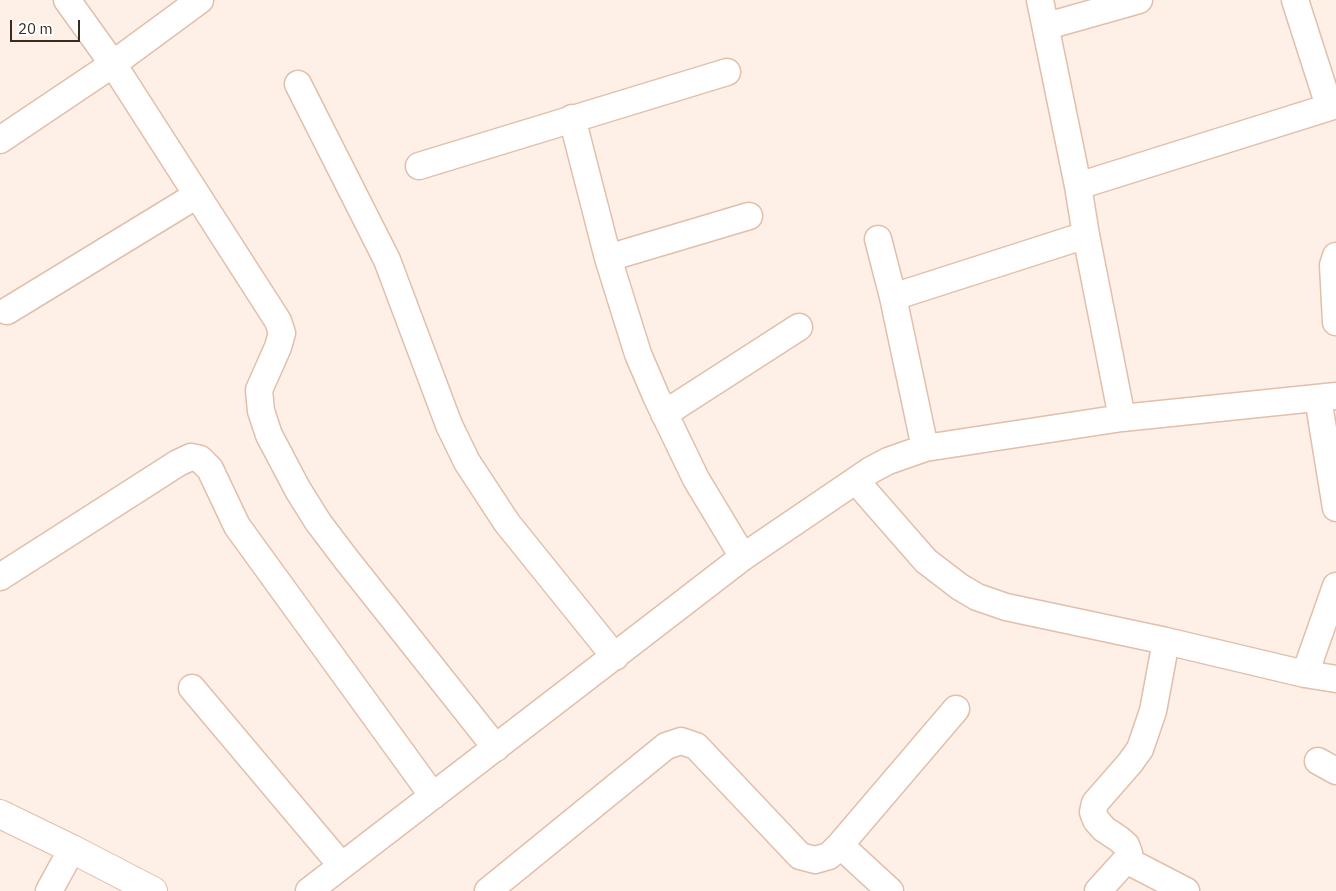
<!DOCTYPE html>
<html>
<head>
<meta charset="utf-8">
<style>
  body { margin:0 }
  #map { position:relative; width:1336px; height:891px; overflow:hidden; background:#feefe7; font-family:"IBM Plex Sans",sans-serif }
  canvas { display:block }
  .scale { position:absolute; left:10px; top:20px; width:70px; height:22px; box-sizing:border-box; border:2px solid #382b23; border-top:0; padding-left:6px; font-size:15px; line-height:18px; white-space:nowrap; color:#382b23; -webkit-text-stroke:4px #fff; paint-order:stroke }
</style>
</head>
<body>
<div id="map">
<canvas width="1336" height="891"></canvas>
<div class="scale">20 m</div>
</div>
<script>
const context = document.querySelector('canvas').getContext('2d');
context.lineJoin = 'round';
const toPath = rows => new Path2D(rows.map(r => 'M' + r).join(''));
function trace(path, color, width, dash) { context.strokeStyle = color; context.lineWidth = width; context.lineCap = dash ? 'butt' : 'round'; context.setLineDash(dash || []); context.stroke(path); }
const minor = toPath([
  [67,0,113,64,278,321,282,333,278,347,259,390,261,411,269,435,298,490,318,522,346,559,496,748],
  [1040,0,1078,186],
  [1295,0,1329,106],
  [1047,26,1139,0],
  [298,84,387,260,449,425,467,462,507,523,615,657],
  [572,118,608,258,638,354,656,396,696,479,743,557],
  [0,140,113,64,200,0],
  [419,166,727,72],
  [878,239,893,297,925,448],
  [1336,256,1333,265,1336,322],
  [608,258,749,216],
  [893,297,1086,235],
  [7,311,197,195],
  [1318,398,1336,508],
  [664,414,799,327],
  [1122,418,1086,235,1078,186,1336,105],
  [856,481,926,561,960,587,977,597,1006,607,1166,641,1305,674,1336,679],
  [0,577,178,463,191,457,200,459,210,469,237,526,433,796],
  [1305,674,1336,586],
  [192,688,341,865],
  [1318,761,1336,771],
  [840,845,890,891],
  [1126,860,1186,891],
  [49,891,72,849],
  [309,891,743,557,871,470,888,461,925,448,1122,418,1336,396],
  [488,891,666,746,681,741,696,746,800,856,815,860,829,856,840,845,956,709],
  [1098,891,1126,860,1129,853,1126,845,1119,839,1104,829,1096,820,1093,812,1095,803,1130,763,1140,749,1153,711,1166,641]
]);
const tertiary = toPath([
  [0,814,72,849,153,891]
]);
trace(minor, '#e1bfab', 29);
trace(tertiary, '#e1bfab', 30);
trace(minor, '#fff', 26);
trace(tertiary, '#fff', 28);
</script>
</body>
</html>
